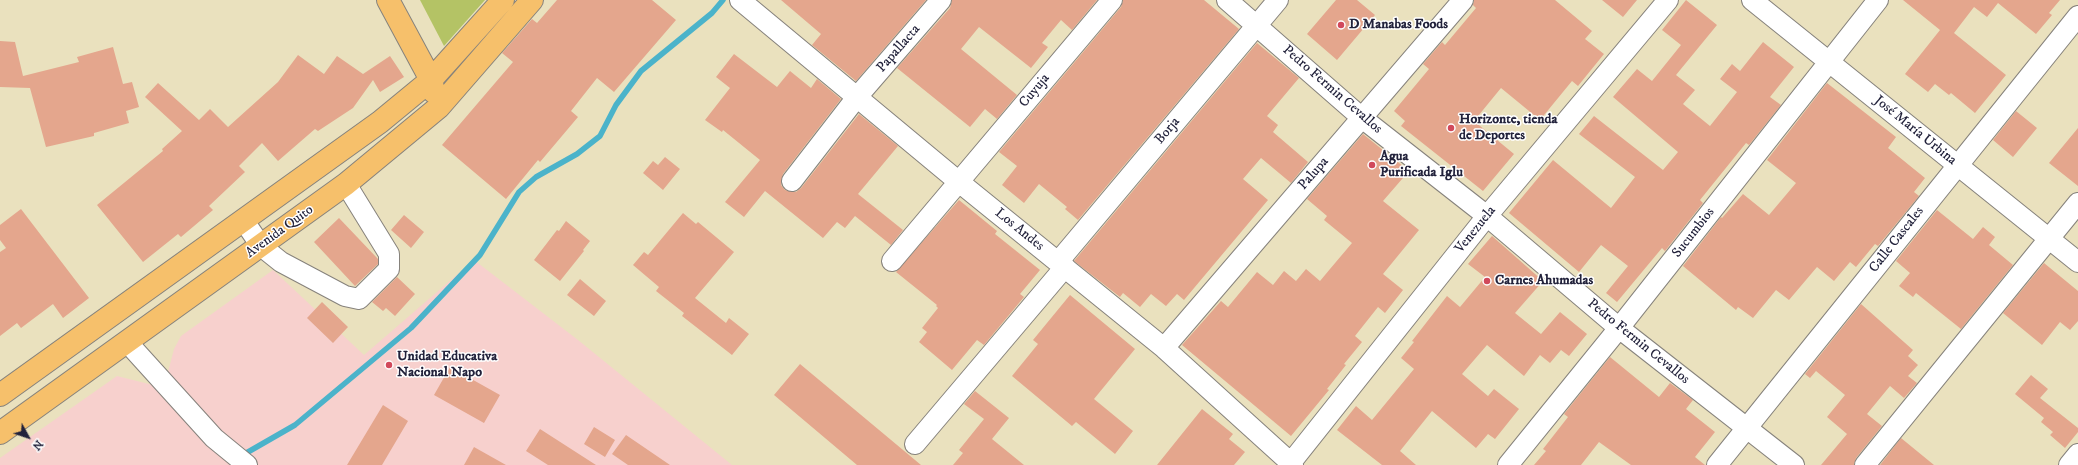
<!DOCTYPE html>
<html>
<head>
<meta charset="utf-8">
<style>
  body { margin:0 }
  #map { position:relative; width:2078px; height:465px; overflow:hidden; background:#eae1be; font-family:"IM FELL DW Pica",serif }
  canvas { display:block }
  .north { position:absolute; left:8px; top:417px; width:40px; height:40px; -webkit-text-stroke:3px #fff; paint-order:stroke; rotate:130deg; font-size:11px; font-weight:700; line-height:16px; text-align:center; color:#22223b }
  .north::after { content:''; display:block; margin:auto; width:14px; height:18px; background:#22223b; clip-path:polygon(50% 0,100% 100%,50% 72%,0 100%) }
</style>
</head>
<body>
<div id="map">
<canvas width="2078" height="465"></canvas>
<div class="north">N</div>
</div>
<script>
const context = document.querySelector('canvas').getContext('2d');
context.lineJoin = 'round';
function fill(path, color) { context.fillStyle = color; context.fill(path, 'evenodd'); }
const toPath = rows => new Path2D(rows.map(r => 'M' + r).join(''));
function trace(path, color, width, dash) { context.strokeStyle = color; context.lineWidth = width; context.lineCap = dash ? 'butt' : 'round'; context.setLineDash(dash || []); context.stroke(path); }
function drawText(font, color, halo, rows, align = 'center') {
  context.font = font + ' "IM FELL DW Pica",serif'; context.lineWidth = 3; context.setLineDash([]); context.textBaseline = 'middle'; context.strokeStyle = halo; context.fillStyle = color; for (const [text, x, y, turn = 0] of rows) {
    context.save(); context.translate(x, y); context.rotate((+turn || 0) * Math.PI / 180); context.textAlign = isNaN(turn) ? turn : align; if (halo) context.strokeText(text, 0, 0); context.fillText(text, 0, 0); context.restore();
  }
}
const built = toPath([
  [474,260,578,340,732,465,0,465,0,458,117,376,157,386,166,380,174,349,181,336,273,270,364,355]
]);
const green = toPath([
  [420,0,485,0,444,46]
]);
const stream = toPath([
  [241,456,295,425,411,328,480,255,519,192,536,177,577,154,600,136,616,105,641,71,712,13,723,0]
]);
const building = toPath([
  [557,0,652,0,676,20,614,92,597,78,571,111,578,117,540,162,538,160,506,199,442,145,513,62,502,53,532,19,537,23],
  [781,0,926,0,856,81,812,45,821,34],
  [952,0,1097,0,1072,30,1061,20,1042,43,1048,47,1031,68,979,27,961,49,1017,95,997,119,985,109,970,127,897,68,950,8],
  [1123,0,1204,0,1239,29,1078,220,1065,209,1067,207,1039,184,1024,203,1002,185,1017,166,999,152,1121,7],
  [1336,0,1357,0,1375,15,1337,60,1307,34],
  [1474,0,1555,0,1592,31,1585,39,1604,54,1578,86,1572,81,1540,120,1501,88,1474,121,1514,154,1483,191,1401,126,1405,121,1394,111,1429,69,1423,64,1442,42,1445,45,1476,8,1473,5],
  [1602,0,1637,0,1623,17],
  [1686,0,1717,25,1676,75,1695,90,1683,104,1710,126,1737,92,1720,79,1732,64,1740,71,1763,42,1794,67,1770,97,1781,105,1749,145,1746,143,1700,200,1703,203,1665,251,1662,248,1617,302,1606,293,1628,266,1601,245,1579,272,1509,213,1553,160,1611,208,1635,177,1579,134,1594,116,1663,170,1678,152,1613,97,1637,69,1652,81,1681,45,1662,30],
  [1903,0,2060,0,2049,13,2052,15,2036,34,1998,3,1987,17,1974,7,1954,33,2006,75,1975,113,1951,93,1949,95,1935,84,1928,92,1905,74,1940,30],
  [0,41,15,42,23,76,79,62,77,57,113,47,123,84,132,82,139,107,126,111,129,123,94,133,94,136,46,147,30,88,0,87],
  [1257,43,1299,78,1267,116,1278,125,1273,132,1308,162,1291,183,1261,158,1243,179,1268,200,1184,300,1177,294,1166,306,1151,294,1140,307,1123,293,1120,297,1074,261],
  [734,54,777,87,790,71,811,88,817,79,841,99,783,174,781,185,785,190,796,192,801,188,859,114,898,146,858,194,903,230,891,245,855,216,845,228,837,222,823,238,765,191,744,217,725,202,760,160,723,130,722,132,705,120,730,88,716,77],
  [298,55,324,74,337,56,363,74,390,56,404,77,380,92,373,80,353,108,318,131,315,129,278,161,262,143,239,166,245,172,209,206,213,210,181,237,178,234,143,262,97,205,163,151,162,149,182,131,145,97,158,83,199,120,210,109,228,127,278,82],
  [1827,83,1896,137,1888,148,1925,178,1914,192,1919,196,1878,246,1875,244,1856,267,1850,262,1834,281,1817,267,1789,300,1776,290,1753,318,1738,307,1736,310,1683,266,1721,217,1722,218,1743,194,1769,215,1796,183,1767,160],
  [2016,111,2037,128,2013,157,1993,140],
  [2078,128,2078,186,2049,163],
  [1363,134,1409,171,1383,201,1419,230,1383,274,1403,290,1385,313,1378,307,1355,336,1362,342,1344,364,1346,365,1327,389,1329,390,1291,436,1182,345,1221,301,1228,307,1257,272,1273,285,1284,271,1296,281,1306,269,1320,281,1330,269,1352,243,1324,220,1327,216,1307,199],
  [665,157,680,169,663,190,643,173,653,161,658,165],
  [959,200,997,231,995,234,1040,270,1020,294,1024,297,984,345,977,340,952,370,919,342,927,332,922,328,938,308,936,306,937,305,896,272],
  [21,209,89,298,63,318,53,304,21,328,17,323,0,336,0,252,6,248,0,240,0,225],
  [1937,210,1973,239,1983,227,1995,237,1989,245,2013,265,1961,329,1916,293,1913,297,1899,286,1910,273,1896,261],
  [683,213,696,224,698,222,734,252,695,298,726,323,729,318,749,334,732,355,682,316,684,313,656,291,659,287,633,265,644,252,648,255],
  [404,215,424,232,411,248,391,230],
  [339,218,378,259,378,264,355,286,314,242],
  [566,221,590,241,583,250,584,251,560,281,534,260,557,230,559,231],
  [1492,236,1543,281,1515,313,1541,334,1560,312,1587,334,1569,356,1561,350,1550,363,1540,355,1524,376,1487,345,1462,374,1488,396,1494,389,1519,409,1495,439,1488,434,1476,448,1432,411,1400,451,1416,465,1382,465,1337,430,1356,406,1372,420,1414,369,1401,358,1414,342,1412,341,1447,296,1460,307,1485,277,1468,264],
  [2044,263,2078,291,2078,321,2070,330,2060,322,2042,345,2003,313],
  [397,277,415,294,395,316,386,308,383,311,372,302],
  [580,279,606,301,594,316,567,295],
  [1070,295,1135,349,1094,399,1133,431,1115,454,1076,422,1072,426,1012,376,1038,344,1033,340],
  [322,302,348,327,333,343,307,318],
  [1861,304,1913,350,1908,356,1918,365,1908,376,1917,383,1904,398,1890,386,1867,414,1882,426,1856,458,1854,465,1821,465,1847,434,1827,417,1845,395,1816,371,1810,378,1805,374],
  [1610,357,1659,397,1670,383,1693,400,1686,409,1715,432,1695,457,1705,465,1631,465,1599,442,1581,465,1534,465,1546,451,1543,449,1568,417,1564,414],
  [800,364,921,465,857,465,774,395],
  [450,367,500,395,484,423,434,395],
  [2031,375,2048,389,2040,398,2078,428,2078,432,2065,448,2050,435,2053,432,2041,422,2044,418,2015,394],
  [975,391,1009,418,992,439,1024,465,953,465,963,453,959,450,984,419,964,404],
  [383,405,408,421,382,465,347,465],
  [1202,409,1233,434,1229,439,1245,452,1234,465,1157,465],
  [594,427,615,440,605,457,584,444],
  [540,429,596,465,548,465,526,451],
  [626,435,670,465,628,465,612,454],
  [1901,438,1934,465,1880,465],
  [474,447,506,465,464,465]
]);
const minor = toPath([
  [740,0,959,182,1164,348,1293,465],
  [1227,0,1362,118,1487,216,1619,328,1794,465],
  [1752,0,2078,262],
  [792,181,857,97,941,0],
  [244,221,261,246,281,262,345,296,359,299,389,269,389,254,346,184],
  [892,261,1112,0],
  [1058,262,1278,0],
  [127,342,214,438,247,465],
  [1164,348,1463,0],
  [915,444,1065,267],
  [1289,465,1487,216,1668,0],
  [1508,465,1619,328,1878,0],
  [1717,465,2078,16],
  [1865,465,2078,203],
  [2069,465,2078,454]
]);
const highway = toPath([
  [388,0,431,80,434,92],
  [0,395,380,122,431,80,503,0],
  [0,433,346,184,439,107,532,0]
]);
const markers = [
  [1341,25,4,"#d1495b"],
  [1451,128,4,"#d1495b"],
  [1372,165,4,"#d1495b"],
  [1487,281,4,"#d1495b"],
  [389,365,4,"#d1495b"]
];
const poiNames = [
  ["D Manabas Foods",1349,25],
  ["Horizonte, tienda",1459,120],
  ["de Deportes",1459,136],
  ["Agua",1380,157],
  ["Purificada Iglu",1380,173],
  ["Carnes Ahumadas",1495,281],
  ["Unidad Educativa",397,357],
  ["Nacional Napo",397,373]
];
const streetNames = [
  ["Papallacta",899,49,-49],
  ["Pedro Fermin Cevallos",1332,90,41],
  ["Cuyuja",1035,91,-50],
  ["Borja",1168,131,-50],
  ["José María Urbina",1915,131,39],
  ["Palupa",1314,174,-49],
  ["Los Andes",1019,230,39],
  ["Venezuela",1476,230,-51],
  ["Avenida Quito",280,232,-36],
  ["Sucumbios",1694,233,-52],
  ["Calle Cascales",1897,240,-52],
  ["Pedro Fermin Cevallos",1638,342,39]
];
fill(built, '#f7d0cd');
fill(green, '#b4c365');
trace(stream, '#4bb3ca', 5.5);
fill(building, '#e4a68d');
trace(minor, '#86827c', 22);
trace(highway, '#86827c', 24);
trace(minor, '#fff', 20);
trace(highway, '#f6c06b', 22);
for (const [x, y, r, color] of markers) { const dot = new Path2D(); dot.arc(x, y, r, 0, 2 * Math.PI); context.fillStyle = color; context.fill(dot); trace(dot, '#fff', 1.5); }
drawText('bold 14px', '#22223b', '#fff', poiNames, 'left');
drawText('14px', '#22223b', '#fff', streetNames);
</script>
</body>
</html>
